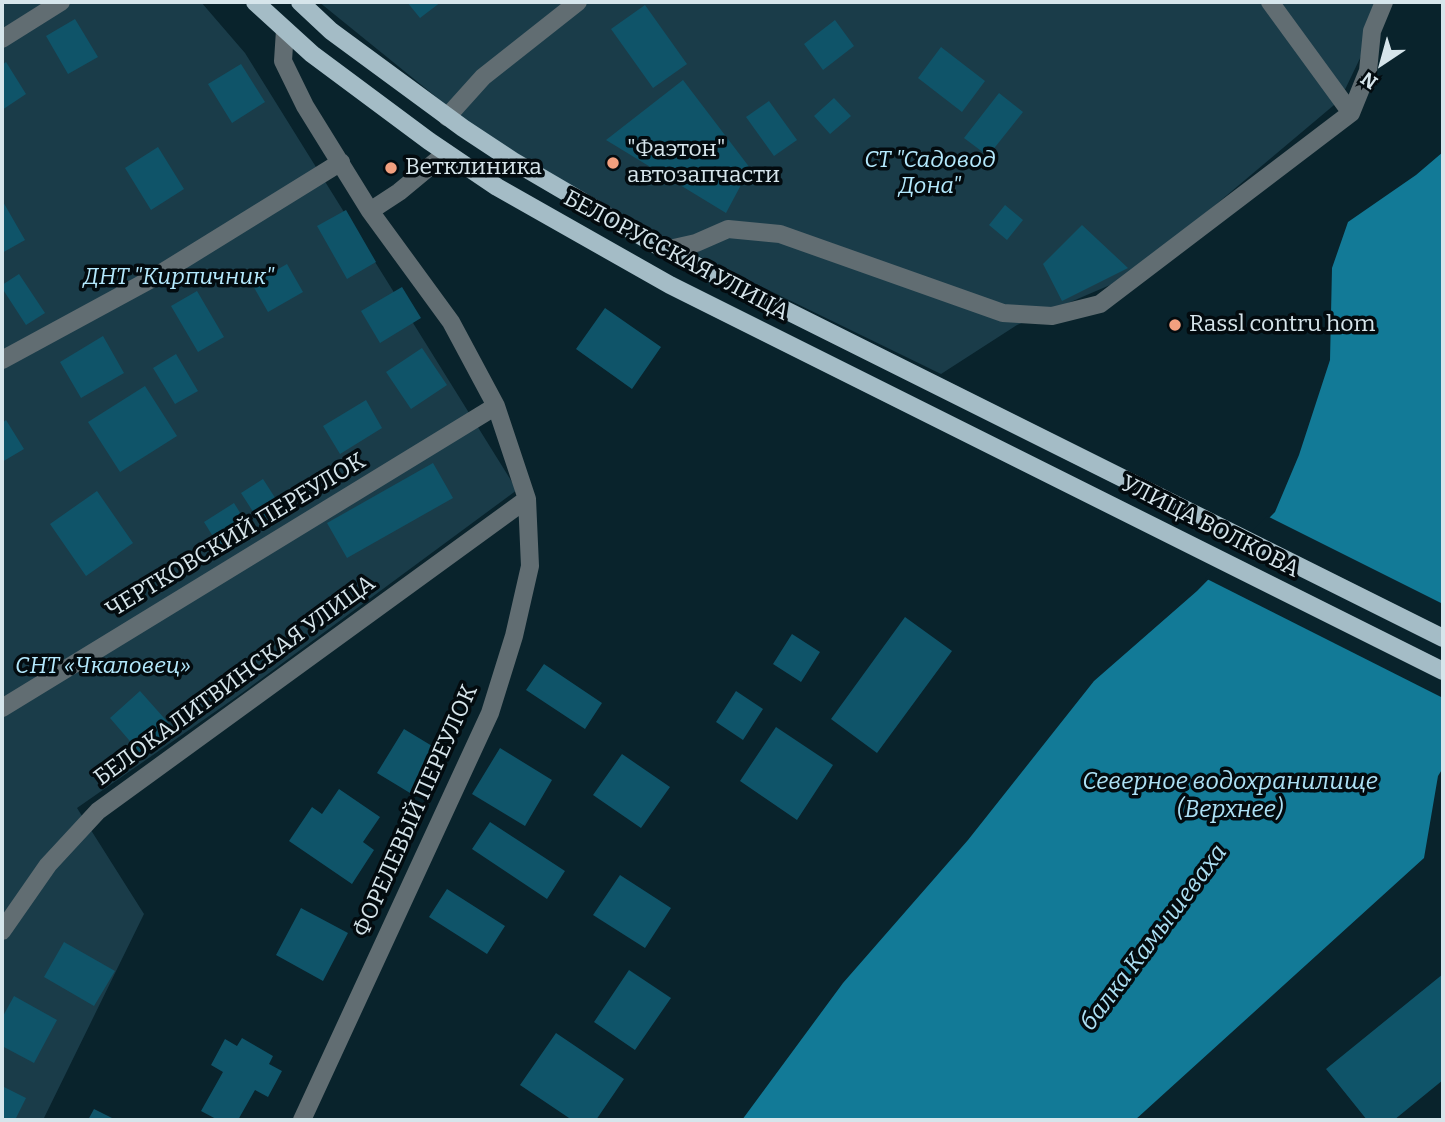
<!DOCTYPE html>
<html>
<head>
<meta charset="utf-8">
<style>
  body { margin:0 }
  #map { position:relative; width:1445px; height:1122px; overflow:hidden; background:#09232c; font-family:Bitter,serif }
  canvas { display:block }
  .frame { position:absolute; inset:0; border:4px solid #d6e5eb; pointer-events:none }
  .north { position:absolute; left:1347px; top:28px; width:70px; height:70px; -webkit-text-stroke:5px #030b0f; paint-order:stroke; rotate:216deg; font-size:19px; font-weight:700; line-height:28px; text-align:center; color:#d6e5eb }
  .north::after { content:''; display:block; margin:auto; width:24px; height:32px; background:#d6e5eb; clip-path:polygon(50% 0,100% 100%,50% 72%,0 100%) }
</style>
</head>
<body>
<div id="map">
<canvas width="1445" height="1122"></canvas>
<div class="frame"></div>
<div class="north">N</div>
</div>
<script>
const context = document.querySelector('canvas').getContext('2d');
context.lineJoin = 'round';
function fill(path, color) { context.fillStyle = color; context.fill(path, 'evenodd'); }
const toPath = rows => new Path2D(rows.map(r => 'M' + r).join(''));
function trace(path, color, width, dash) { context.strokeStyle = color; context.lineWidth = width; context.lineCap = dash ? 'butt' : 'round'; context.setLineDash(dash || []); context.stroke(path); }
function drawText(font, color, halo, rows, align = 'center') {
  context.font = font + ' Bitter,serif'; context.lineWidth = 7; context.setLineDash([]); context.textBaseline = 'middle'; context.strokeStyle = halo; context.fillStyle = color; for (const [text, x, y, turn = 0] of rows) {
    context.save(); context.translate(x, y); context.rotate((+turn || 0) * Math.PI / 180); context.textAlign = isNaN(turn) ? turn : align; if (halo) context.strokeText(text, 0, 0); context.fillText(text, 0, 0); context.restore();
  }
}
const green = toPath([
  [2,2,201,2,245,53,517,490,242,693,77,808,144,914,43,1120,2,1120],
  [319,2,1387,2,1340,100,1131,276,1017,325,941,374,633,224,472,126]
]);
const water = toPath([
  [1443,152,1443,768,1438,776,1424,858,1135,1120,742,1120,843,983,968,840,1094,681,1197,591,1275,512,1299,455,1330,360,1332,268,1348,222,1416,175]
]);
const pier = toPath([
  [1267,516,1443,604,1443,698,1205,578]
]);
const building = toPath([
  [407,2,441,2,420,18],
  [645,5,687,64,653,88,611,29],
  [75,19,98,57,68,74,46,36],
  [835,20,854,46,823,70,804,44],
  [941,47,985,81,962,112,918,78],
  [6,62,26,94,2,110,2,65],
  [241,64,265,102,232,123,208,84],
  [683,80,750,168,726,213,606,140],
  [999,93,1023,112,988,156,964,138],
  [834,98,851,116,830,134,814,116],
  [769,101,797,140,774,156,746,117],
  [158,147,184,189,151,210,125,168],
  [2,200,25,240,2,253],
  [1005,205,1023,220,1007,240,989,225],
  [346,210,376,262,347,279,317,226],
  [1082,225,1128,268,1062,301,1043,264],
  [287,264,303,292,268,312,252,284],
  [19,274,45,313,26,325,2,288,2,285],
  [402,287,421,318,380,343,361,311],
  [197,291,224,337,198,352,171,306],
  [605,308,661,347,632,389,576,349],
  [103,336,124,373,81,398,60,362],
  [422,348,447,385,411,409,386,372],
  [176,354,198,391,175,404,153,368],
  [145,386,177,436,120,472,88,422],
  [366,400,382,428,340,454,323,426],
  [6,420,24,449,2,462,2,423],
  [433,463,453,498,347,558,327,523],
  [263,479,281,507,259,521,241,493],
  [97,491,133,543,86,576,50,524],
  [234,503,252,532,222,551,204,522],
  [905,617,952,651,877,753,831,719],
  [792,634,820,652,801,682,773,664],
  [544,664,602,703,585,729,526,690],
  [140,691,172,727,141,754,110,718],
  [736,691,763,709,743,740,716,722],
  [776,727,833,765,797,820,740,781],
  [404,729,442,752,415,796,377,773],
  [500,748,552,780,525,826,472,794],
  [622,754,670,787,641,828,593,795],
  [339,789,380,817,363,842,374,850,352,884,289,841,312,807,322,814],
  [490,822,565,871,547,899,472,849],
  [620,875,671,908,645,948,593,915],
  [447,889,505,926,487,954,429,917],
  [301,908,348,933,323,981,276,955],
  [64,942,115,971,94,1006,44,977],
  [629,970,671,998,635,1050,594,1022],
  [1443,974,1443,1080,1394,1120,1367,1120,1326,1069],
  [14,996,57,1020,34,1063,2,1046,2,1018],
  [556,1033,624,1079,596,1120,572,1120,520,1085],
  [242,1038,273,1056,269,1064,282,1071,268,1097,255,1090,238,1120,218,1120,201,1111,223,1072,211,1065,225,1039,237,1046],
  [2,1086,26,1098,15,1120,2,1120],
  [94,1109,116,1120,88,1120]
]);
const minor = toPath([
  [1270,2,1351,113],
  [285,30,283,61,305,106,370,211,451,322,496,406,527,499,530,566,514,636,490,713,302,1120],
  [2,39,61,2],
  [447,117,483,77,578,2],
  [370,211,399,192,446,153],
  [665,250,696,243,728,229,780,234,1003,313,1052,316,1100,304,1351,113,1368,71,1372,31,1384,2],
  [2,360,155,277,341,162],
  [2,708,496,406],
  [2,931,48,865,98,811,527,499]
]);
const major = toPath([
  [255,2,312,54,429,141,497,187,670,285,1443,671],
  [300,2,331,31,463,128,513,161,665,250,1443,638]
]);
const markers = [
  [613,163,7,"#f2a07f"],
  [391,168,7,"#f2a07f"],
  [1175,325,7,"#f2a07f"]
];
const poiNames = [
  ["\"Фаэтон\"",627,150],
  ["автозапчасти",627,176],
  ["Ветклиника",405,168],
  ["Rassl contru hom",1189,325]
];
const parkNames = [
  ["СТ \"Садовод",930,161],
  ["Дона\"",930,187],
  ["ДНТ \"Кирпичник\"",179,278],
  ["СНТ «Чкаловец»",103,667]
];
const streetNames = [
  ["БЕЛОРУССКАЯ УЛИЦА",676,256,28],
  ["УЛИЦА ВОЛКОВА",1210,527,27],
  ["ЧЕРТКОВСКИЙ ПЕРЕУЛОК",236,536,-31],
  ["БЕЛОКАЛИТВИНСКАЯ УЛИЦА",235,681,-36],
  ["ФОРЕЛЕВЫЙ ПЕРЕУЛОК",416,811,-66]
];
const waterNames = [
  ["Северное водохранилище",1230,782],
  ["(Верхнее)",1230,810],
  ["балка Камышеваха",1154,938,-53]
];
fill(green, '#1a3c49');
fill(water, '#127a97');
fill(pier, '#09232c');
fill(building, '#0f5469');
trace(minor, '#616d72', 18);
trace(major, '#a4bcc6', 18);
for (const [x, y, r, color] of markers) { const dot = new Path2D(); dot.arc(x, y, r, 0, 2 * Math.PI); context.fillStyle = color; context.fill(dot); trace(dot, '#030b0f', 2.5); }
drawText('23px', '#d6e5eb', '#030b0f', poiNames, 'left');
drawText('italic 23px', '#b4e9fd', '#030b0f', parkNames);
drawText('23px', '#d6e5eb', '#030b0f', streetNames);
drawText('italic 24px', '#ade1f5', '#030b0f', waterNames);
</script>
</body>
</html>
